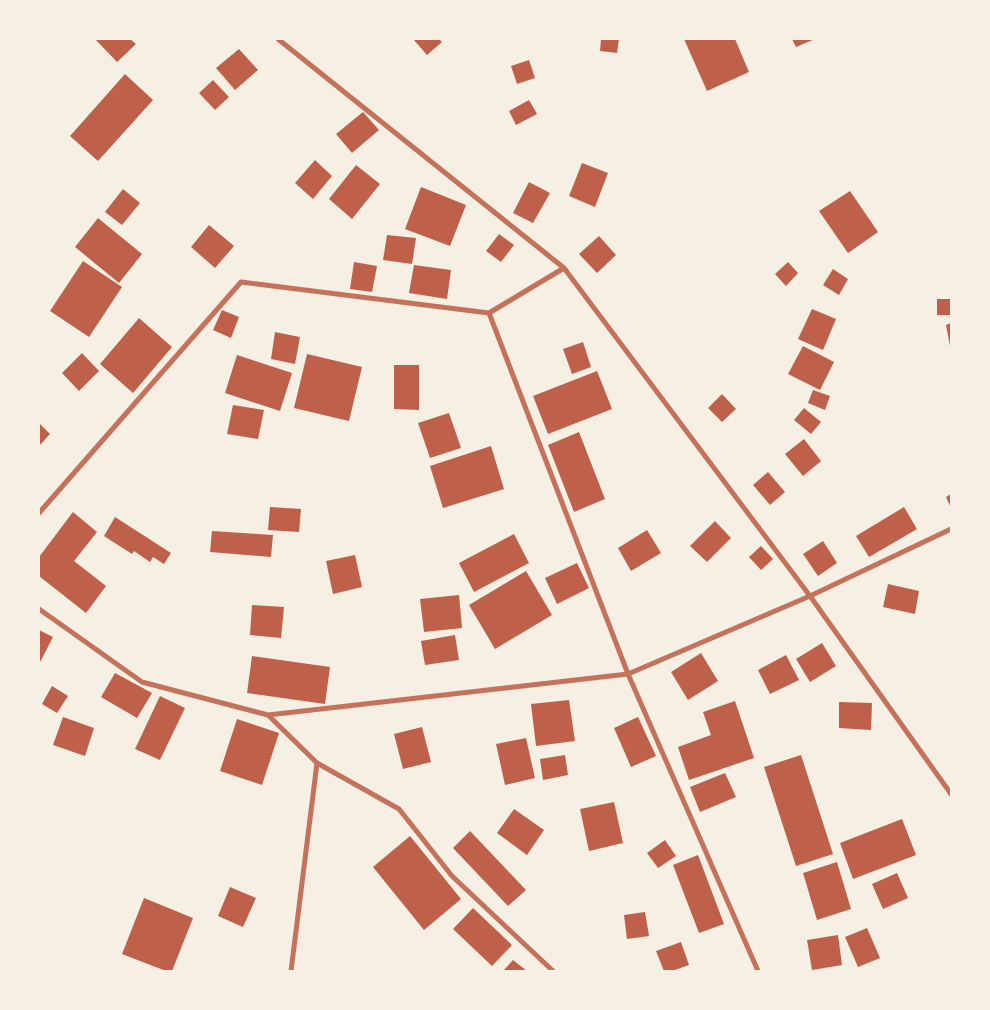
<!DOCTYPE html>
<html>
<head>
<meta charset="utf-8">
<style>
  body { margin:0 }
  #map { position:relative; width:990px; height:1010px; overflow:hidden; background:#f6efe4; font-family:"Nunito Sans",sans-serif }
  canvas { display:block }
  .frame { position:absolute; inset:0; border:40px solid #f6efe4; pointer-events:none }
</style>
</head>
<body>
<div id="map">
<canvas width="990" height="1010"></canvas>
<div class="frame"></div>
</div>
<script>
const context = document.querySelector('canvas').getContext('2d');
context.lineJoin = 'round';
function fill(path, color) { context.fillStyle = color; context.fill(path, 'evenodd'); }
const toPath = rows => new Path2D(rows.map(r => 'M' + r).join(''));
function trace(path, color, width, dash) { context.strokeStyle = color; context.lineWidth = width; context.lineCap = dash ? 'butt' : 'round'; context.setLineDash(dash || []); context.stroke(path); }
const building = toPath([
  [95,39,130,39,136,44,117,62],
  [413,39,439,39,442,42,427,55],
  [601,39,619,39,617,53,600,51],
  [684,39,735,39,749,72,707,91],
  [792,39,815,39,796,47],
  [239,49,258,70,235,90,216,68],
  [529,60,535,78,517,84,511,66],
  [125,74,153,100,98,161,70,136],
  [213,80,229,97,215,110,199,93],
  [529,100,537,114,516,125,509,111],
  [363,112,379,130,352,153,336,134],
  [315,160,332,176,313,199,295,183],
  [582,163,608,173,595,207,569,196],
  [356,165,380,184,352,219,329,199],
  [529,182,550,193,533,223,513,213],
  [421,187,466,205,450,246,405,229],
  [123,189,140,203,122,225,105,212],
  [850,191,878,232,848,253,819,211],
  [98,218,142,254,119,283,75,247],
  [209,225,234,246,215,268,191,247],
  [499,234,514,245,501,262,486,251],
  [387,235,416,238,412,264,383,260],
  [599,236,616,255,597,273,579,254],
  [83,261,122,287,89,337,50,311],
  [354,262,377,266,372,292,350,289],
  [788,262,798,273,786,286,775,274],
  [414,265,451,270,447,299,409,293],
  [833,269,848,279,839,295,823,285],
  [937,299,951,299,951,315,937,315],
  [812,309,836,319,823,350,798,339],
  [222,310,239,317,231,338,213,330],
  [139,318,172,347,133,393,100,364],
  [951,323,951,346,950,346,946,325],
  [275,332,300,337,295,364,271,359],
  [583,342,591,367,572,374,563,349],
  [803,346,834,362,820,390,788,374],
  [82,353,99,371,79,391,62,373],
  [307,354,362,367,349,421,294,408],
  [237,355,292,373,280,411,225,393],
  [394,365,419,365,419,410,394,409],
  [597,371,612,409,548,434,533,396],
  [813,390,830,396,825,410,808,403],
  [722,394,736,409,722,422,708,408],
  [233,405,264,410,258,439,227,434],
  [804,408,821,422,811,434,794,420],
  [449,413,461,448,430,458,418,423],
  [39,423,50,434,39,446],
  [579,432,605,499,574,512,548,445],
  [804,439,821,461,803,476,785,454],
  [491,446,504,489,443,508,430,466],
  [768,472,785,492,770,505,753,485],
  [951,494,951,508,946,497],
  [270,507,301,509,299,532,268,530],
  [904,507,917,529,869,557,856,536],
  [73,512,97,532,74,561,106,586,86,613,39,576,39,557],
  [115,517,171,553,164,564,153,557,150,562,134,551,132,554,104,536],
  [715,521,731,538,707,562,690,546],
  [647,530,661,553,631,571,618,548],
  [212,531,273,535,271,557,210,552],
  [514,534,529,563,474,592,459,563],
  [823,541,837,563,818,576,803,554],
  [761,546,773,559,761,570,749,557],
  [355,555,362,587,333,594,326,561],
  [577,563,589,588,557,604,545,578],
  [526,571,552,615,495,649,469,605],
  [888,584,919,591,915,614,883,607],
  [459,595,462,628,424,632,420,599],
  [252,605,284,607,281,638,250,635],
  [39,630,53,637,39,664],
  [455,635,459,660,425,665,421,641],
  [822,643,836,666,810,682,796,659],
  [701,653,718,681,688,700,671,672],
  [786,655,799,680,770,694,758,670],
  [252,656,330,667,325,704,247,693],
  [115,673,152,693,137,718,101,697],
  [52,686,68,696,57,713,42,704],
  [160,696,185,708,160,760,135,749],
  [569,700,575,741,536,746,531,704],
  [735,701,754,758,689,780,678,747,711,735,703,712],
  [839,702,872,703,871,730,839,728],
  [63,717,94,728,85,756,53,745],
  [638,717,656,756,631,767,614,728],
  [237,719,279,733,262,785,220,771],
  [422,727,431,762,403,769,394,734],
  [526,738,535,778,505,785,496,744],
  [565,755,568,775,543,780,540,759],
  [801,755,833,854,796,866,764,767],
  [725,773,736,797,700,812,690,787],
  [614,802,623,843,589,851,580,809],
  [514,809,544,830,527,855,497,833],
  [902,819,916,855,853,879,840,843],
  [470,831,526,890,508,906,453,848],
  [410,836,461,899,424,930,373,867],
  [665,840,676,856,658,868,647,853],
  [698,855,724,924,699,933,673,865],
  [837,862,851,909,817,920,803,873],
  [897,873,908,898,883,909,872,884],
  [230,887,256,898,243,927,218,916],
  [144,898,193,918,172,971,166,971,122,954],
  [473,908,512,945,492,966,453,929],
  [645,912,649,936,627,939,624,915],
  [867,928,880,958,858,967,845,937],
  [838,935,842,965,812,970,807,940],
  [681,942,689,965,672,971,664,971,656,951],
  [513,960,527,971,503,971]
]);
const minor = toPath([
  [278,39,564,268,810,596,951,794],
  [489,313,628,674,758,971],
  [39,513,241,282,489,313,564,268],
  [39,609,142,682,268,715,317,763,399,809,452,876,553,971],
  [268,715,628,674,810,596,951,529],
  [291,971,317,763]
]);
fill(building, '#bf614a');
trace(minor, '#c5725c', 5);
</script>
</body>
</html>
